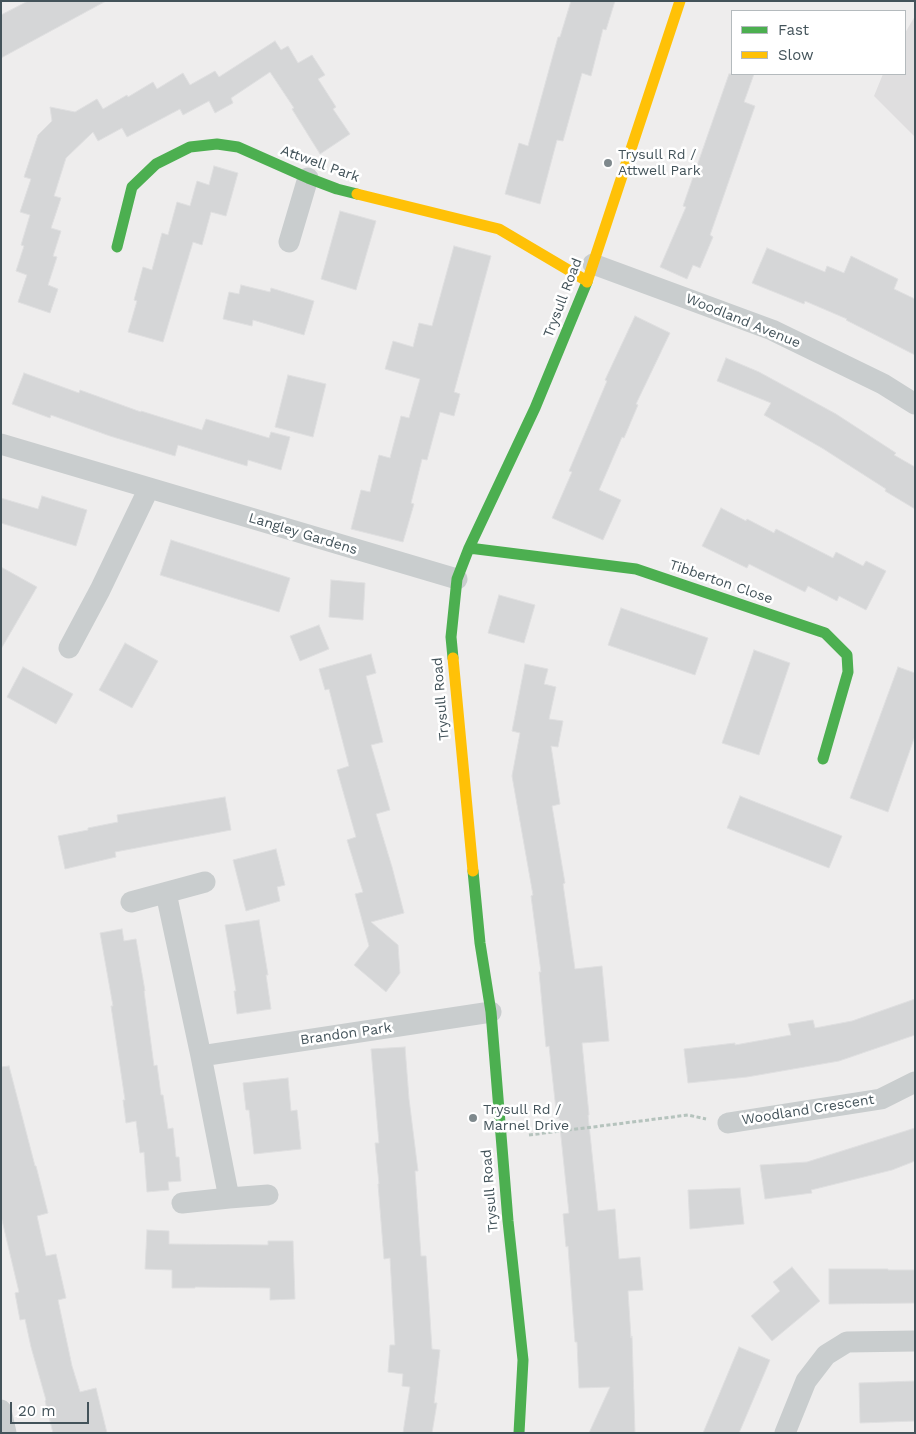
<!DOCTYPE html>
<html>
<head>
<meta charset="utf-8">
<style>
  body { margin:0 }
  #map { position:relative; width:916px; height:1434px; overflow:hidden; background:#eeeded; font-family:"Work Sans",sans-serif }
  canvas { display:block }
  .frame { position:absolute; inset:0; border:2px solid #43535a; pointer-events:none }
  .legend { position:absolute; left:731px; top:10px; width:175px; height:65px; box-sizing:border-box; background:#fff; border:1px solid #b4babd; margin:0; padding:6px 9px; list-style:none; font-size:15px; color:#43535a }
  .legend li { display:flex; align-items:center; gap:10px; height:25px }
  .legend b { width:25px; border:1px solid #b4babd }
  .scale { position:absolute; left:10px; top:1402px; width:79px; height:22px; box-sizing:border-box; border:2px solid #43535a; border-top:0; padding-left:6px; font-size:15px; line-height:18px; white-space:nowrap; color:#43535a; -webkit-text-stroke:4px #fff; paint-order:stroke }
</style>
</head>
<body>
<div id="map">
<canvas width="916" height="1434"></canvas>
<div class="frame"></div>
<ul class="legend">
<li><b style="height:6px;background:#4caf50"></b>Fast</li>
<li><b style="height:6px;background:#ffc107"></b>Slow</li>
</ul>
<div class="scale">20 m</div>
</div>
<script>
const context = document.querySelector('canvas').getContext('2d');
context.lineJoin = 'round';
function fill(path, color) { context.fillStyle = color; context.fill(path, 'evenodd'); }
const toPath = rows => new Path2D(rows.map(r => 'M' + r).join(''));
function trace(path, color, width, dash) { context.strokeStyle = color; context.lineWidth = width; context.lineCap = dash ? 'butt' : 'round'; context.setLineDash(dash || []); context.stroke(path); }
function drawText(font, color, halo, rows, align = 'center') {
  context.font = font + ' "Work Sans",sans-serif'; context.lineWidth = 5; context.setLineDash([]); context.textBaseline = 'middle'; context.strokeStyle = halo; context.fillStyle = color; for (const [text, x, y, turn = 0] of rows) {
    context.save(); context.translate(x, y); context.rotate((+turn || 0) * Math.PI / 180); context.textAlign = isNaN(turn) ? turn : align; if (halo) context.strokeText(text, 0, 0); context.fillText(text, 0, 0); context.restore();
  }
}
const education = toPath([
  [915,16,915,137,874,96,883,74,905,74,905,33]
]);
const building = toPath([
  [28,1,106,1,1,58,1,15,28,1],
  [571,1,615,1,606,30,603,29,591,76,582,73,563,141,557,140,540,204,505,194,519,143,528,146,558,37,560,37,571,1],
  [275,41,281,50,288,46,298,63,312,55,325,75,318,79,336,107,333,109,350,134,320,154,292,109,294,108,270,72,231,98,233,103,215,113,209,101,183,115,180,109,127,137,122,128,98,141,93,132,66,158,54,196,61,198,51,228,61,231,53,256,57,257,48,285,58,289,50,313,18,302,27,275,16,271,24,246,21,245,30,215,20,212,31,179,24,177,38,135,52,121,50,107,75,112,97,99,103,109,127,95,128,97,153,82,157,89,183,73,190,85,215,71,219,77,275,41],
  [729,74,754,74,744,102,755,106,710,235,713,237,700,268,693,265,687,279,660,267,686,207,683,206,729,74],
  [214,166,238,173,226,216,211,212,202,245,193,242,163,342,128,332,137,301,134,300,143,267,152,270,162,233,168,235,177,202,190,206,197,181,209,185,214,166],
  [340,211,376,221,356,290,321,279,340,211],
  [454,246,491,256,454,392,460,394,454,416,440,412,427,460,422,459,411,503,414,504,403,542,351,529,361,490,370,492,379,455,390,458,401,416,409,418,420,379,385,369,393,341,413,347,419,323,432,326,454,246],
  [767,248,825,272,827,266,844,273,851,256,898,279,894,289,915,299,915,355,846,320,847,319,805,301,804,304,752,283,767,248],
  [241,285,270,292,271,288,314,301,304,335,253,320,252,326,223,319,229,292,239,294,241,285],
  [635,316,670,333,636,404,638,405,624,438,622,437,599,490,621,500,603,540,552,518,572,472,569,471,607,381,605,380,635,316],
  [726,358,759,372,836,414,896,453,894,455,915,467,915,509,885,491,886,489,822,448,764,415,771,403,717,381,726,358],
  [24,373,79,393,80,390,141,412,141,411,202,430,206,419,269,438,271,432,290,437,281,470,248,460,247,466,178,445,175,456,110,436,51,415,50,418,12,404,24,373],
  [288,375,326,384,313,437,275,427,288,375],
  [42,496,87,510,76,546,1,523,1,498,38,509,42,496],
  [721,508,746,521,747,519,774,533,776,529,833,558,836,552,863,566,866,561,886,571,866,610,839,596,837,601,808,586,805,592,749,564,747,568,702,546,721,508],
  [171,540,290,578,279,612,160,575,171,540],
  [1,567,37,587,1,649,1,567],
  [331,580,365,583,363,620,329,617,331,580],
  [499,595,535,605,524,643,488,633,499,595],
  [621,608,708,638,695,675,608,645,621,608],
  [319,625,329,649,300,661,290,636,319,625],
  [125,643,158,661,132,708,99,690,125,643],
  [754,650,790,663,759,755,722,743,754,650],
  [371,654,376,673,366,676,383,742,371,745,390,810,376,814,392,867,404,913,371,922,398,945,400,973,386,992,354,965,369,946,355,894,363,892,347,840,356,837,337,770,349,766,329,689,325,690,319,669,371,654],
  [525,664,548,669,544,684,556,687,549,719,563,721,558,747,551,746,560,804,552,806,565,883,563,884,575,969,602,966,609,1041,582,1043,589,1115,588,1115,598,1211,615,1209,619,1259,640,1257,643,1290,628,1291,631,1338,632,1336,635,1433,589,1433,610,1387,579,1388,577,1342,575,1342,568,1246,566,1247,563,1214,569,1213,559,1118,557,1119,549,1046,546,1047,539,972,541,972,531,896,533,895,512,776,520,733,512,731,525,664],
  [23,667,73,694,56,724,7,697,23,667],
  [898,667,915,673,915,736,888,812,850,798,898,667],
  [740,796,842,836,829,868,727,828,740,796],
  [225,797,231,830,115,852,116,857,65,869,58,836,88,830,88,828,118,822,117,815,225,797],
  [276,849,285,885,277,887,280,901,246,911,233,860,276,849],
  [259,920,268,975,266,975,271,1009,237,1014,234,991,236,991,225,925,259,920],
  [122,929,124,941,136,939,145,991,144,991,154,1066,157,1065,161,1095,163,1095,168,1129,173,1128,176,1157,179,1157,181,1181,168,1182,169,1190,147,1192,144,1152,140,1153,136,1121,126,1123,123,1100,125,1100,111,1006,113,1006,100,933,122,929],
  [915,999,915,1035,839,1061,747,1077,688,1083,684,1049,735,1043,735,1045,791,1035,788,1024,813,1020,815,1028,852,1021,915,999],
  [405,1047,409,1099,418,1171,415,1171,421,1256,426,1256,432,1349,440,1350,434,1403,437,1403,432,1433,403,1433,410,1387,402,1386,403,1374,388,1372,390,1345,395,1345,390,1258,384,1259,378,1184,379,1184,375,1143,379,1143,371,1049,405,1047],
  [9,1066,35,1166,36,1166,48,1213,37,1216,46,1256,56,1254,66,1298,58,1300,72,1366,80,1392,96,1388,107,1433,53,1433,45,1401,46,1400,31,1347,25,1319,20,1320,15,1293,19,1292,1,1216,1,1067,9,1066],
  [288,1078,291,1111,297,1110,301,1149,254,1154,249,1110,246,1110,243,1083,288,1078],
  [915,1128,915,1161,892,1170,811,1190,812,1193,765,1199,760,1165,807,1162,915,1128],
  [740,1188,744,1224,690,1229,688,1190,740,1188],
  [147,1230,169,1231,169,1244,268,1245,268,1241,293,1241,295,1299,270,1300,270,1288,195,1287,195,1288,172,1288,172,1270,145,1269,147,1230],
  [792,1267,820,1301,772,1341,751,1316,780,1291,773,1282,792,1267],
  [829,1269,888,1269,888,1270,915,1270,915,1303,829,1304,829,1269],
  [739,1347,770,1360,739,1433,703,1433,739,1347],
  [915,1381,915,1421,860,1423,859,1383,915,1381]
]);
const path = toPath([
  [529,1135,688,1115,706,1119]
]);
const street = toPath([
  [289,242,308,178],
  [593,264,772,330,883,384,915,404],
  [1,444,457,579],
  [69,648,100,590,149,488],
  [166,893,201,1056,229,1198],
  [131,902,205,882],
  [201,1056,491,1012],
  [728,1123,881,1099,915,1082],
  [182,1203,229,1198,268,1195],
  [1,1410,6,1433],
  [785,1433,806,1381,826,1355,847,1342,915,1341]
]);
const fast = toPath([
  [117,247,132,187,156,164,190,147,217,144,238,147,308,178,337,189,357,194],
  [469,548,636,569,825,633,847,655,848,672,823,759],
  [453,658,451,637,457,579,469,548,535,408,587,282],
  [473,871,480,943,491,1012,508,1221,523,1360,519,1433]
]);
const slow = toPath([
  [357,194,499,229,587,281],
  [587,282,680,1],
  [453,658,473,871]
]);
const markers = [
  [608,163,5,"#7f898d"],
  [473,1118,5,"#7f898d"]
];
const poiNames = [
  ["Trysull Rd /",618,155],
  ["Attwell Park",618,171],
  ["Trysull Rd /",483,1110],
  ["Marnel Drive",483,1126]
];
const streetNames = [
  ["Attwell Park",320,164,20],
  ["Trysull Road",563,298,-69],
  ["Woodland Avenue",743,321,22],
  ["Langley Gardens",303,534,17],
  ["Tibberton Close",721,582,19],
  ["Trysull Road",441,699,-95],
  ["Brandon Park",346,1034,-8],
  ["Woodland Crescent",808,1110,-9],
  ["Trysull Road",490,1191,-95]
];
fill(education, '#dfdedf');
fill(building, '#d5d6d7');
trace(building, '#dfdfe0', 1);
trace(path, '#b5c3bd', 3, [4, 2.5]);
trace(street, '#c9cdce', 21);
trace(fast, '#4caf50', 11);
trace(slow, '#ffc107', 11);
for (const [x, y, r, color] of markers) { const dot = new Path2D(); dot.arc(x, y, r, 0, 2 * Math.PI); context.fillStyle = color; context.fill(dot); trace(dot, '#fff', 2); }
drawText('14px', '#43535a', '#fff', poiNames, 'left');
drawText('14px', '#43535a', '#fff', streetNames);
</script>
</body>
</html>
